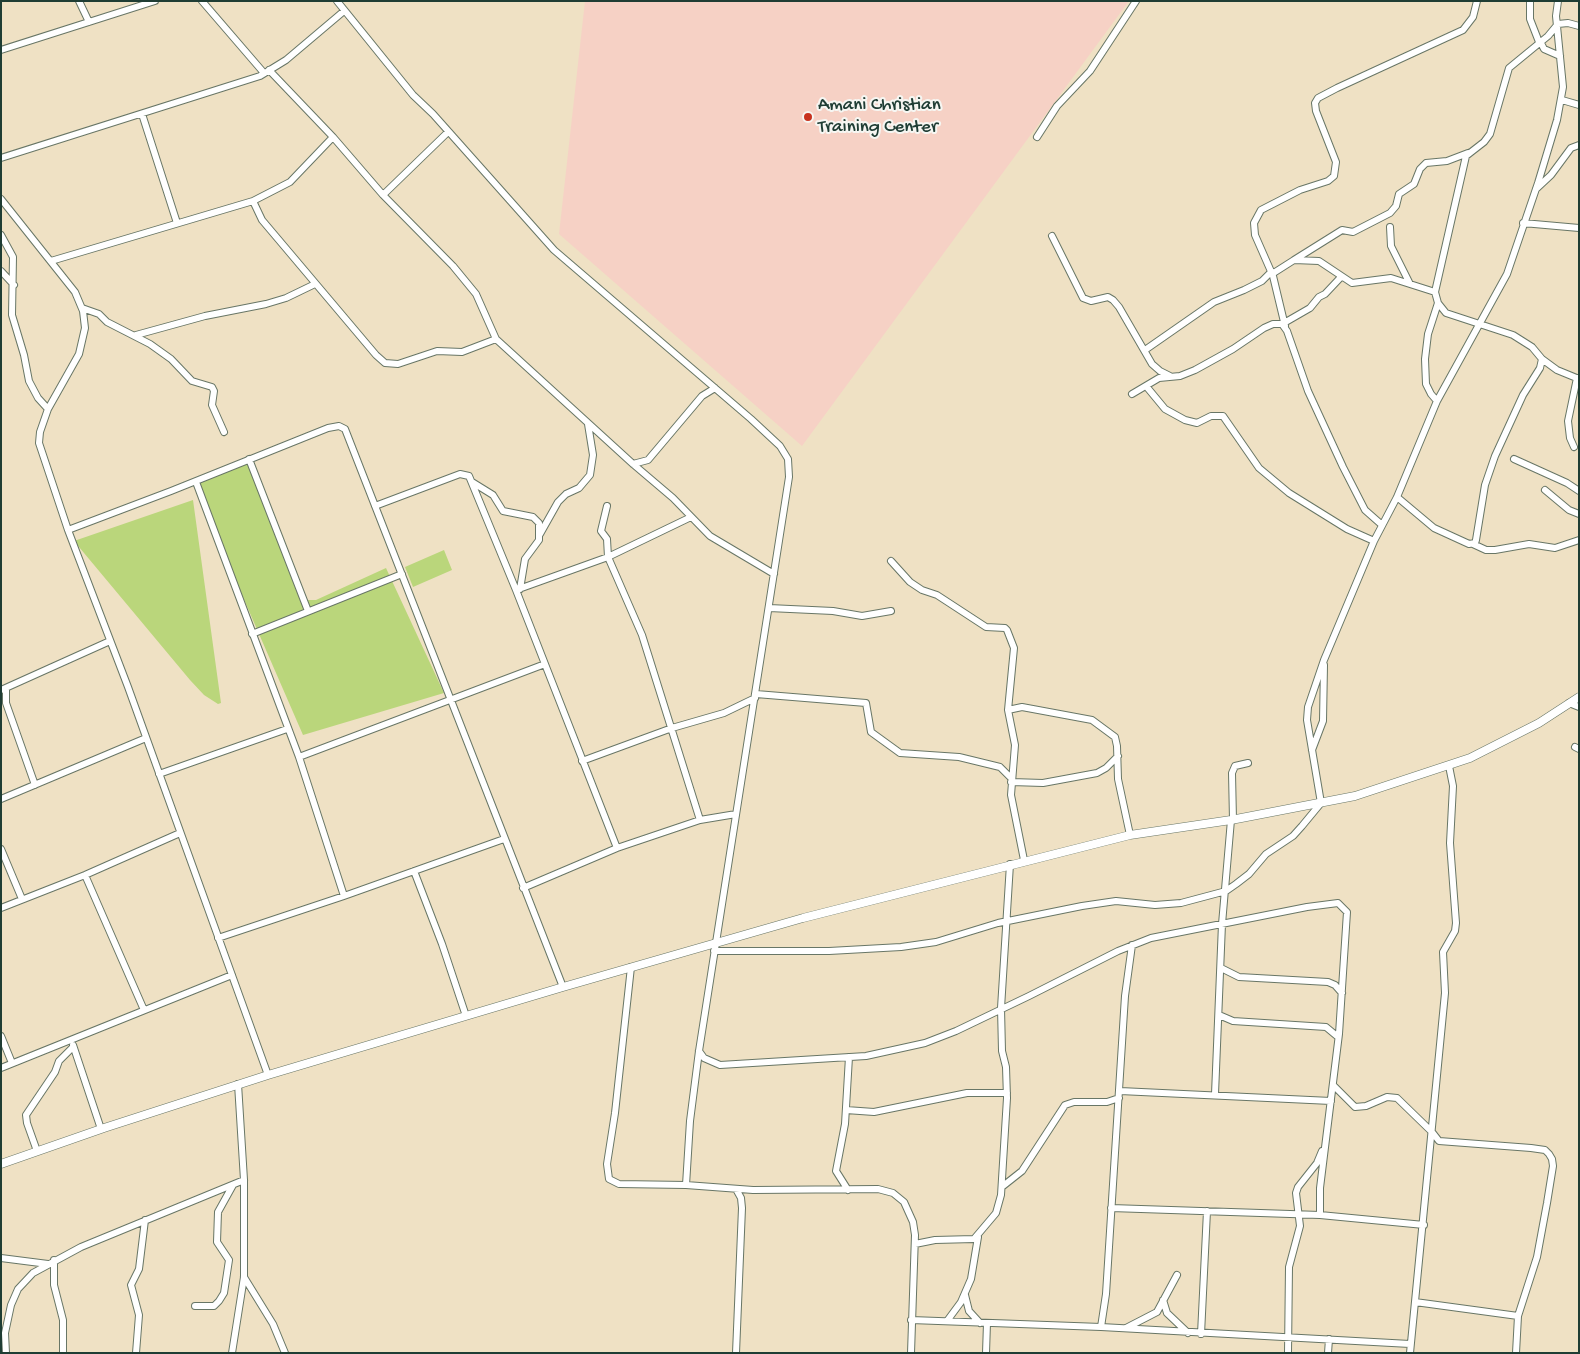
<!DOCTYPE html>
<html>
<head>
<meta charset="utf-8">
<style>
  body { margin:0 }
  #map { position:relative; width:1580px; height:1354px; overflow:hidden; background:#efe1c4; font-family:"Gochi Hand",sans-serif }
  canvas { display:block }
  .frame { position:absolute; inset:0; border:2px solid #1f3d34; pointer-events:none }
</style>
</head>
<body>
<div id="map">
<canvas width="1580" height="1354"></canvas>
<div class="frame"></div>
</div>
<script>
const context = document.querySelector('canvas').getContext('2d');
context.lineJoin = 'round';
function fill(path, color) { context.fillStyle = color; context.fill(path, 'evenodd'); }
const toPath = rows => new Path2D(rows.map(r => 'M' + r).join(''));
function trace(path, color, width, dash) { context.strokeStyle = color; context.lineWidth = width; context.lineCap = dash ? 'butt' : 'round'; context.setLineDash(dash || []); context.stroke(path); }
function drawText(font, color, halo, rows, align = 'center') {
  context.font = font + ' "Gochi Hand",sans-serif'; context.lineWidth = 4; context.setLineDash([]); context.textBaseline = 'middle'; context.strokeStyle = halo; context.fillStyle = color; for (const [text, x, y, turn = 0] of rows) {
    context.save(); context.translate(x, y); context.rotate((+turn || 0) * Math.PI / 180); context.textAlign = isNaN(turn) ? turn : align; if (halo) context.strokeText(text, 0, 0); context.fillText(text, 0, 0); context.restore();
  }
}
const built = toPath([
  [585,1,1129,1,802,446,559,234]
]);
const green = toPath([
  [246,459,300,600,316,600,386,568,444,693,303,735,192,480],
  [193,500,221,703,218,704,204,695,190,680,74,541],
  [444,550,452,570,413,587,405,567]
]);
const minor = toPath([
  [79,1,89,22],
  [202,1,264,73],
  [337,1,413,95,433,114,554,250,751,419,780,446,788,459,789,477,699,1051,690,1121,686,1185],
  [1530,1,1530,19,1539,42],
  [1540,41,1544,49,1560,56],
  [1,50,155,1],
  [269,70,333,137,383,195,453,266,476,294,496,339,633,464,673,498,710,536,774,574],
  [1562,100,1579,105],
  [142,114,177,223],
  [333,137,290,182,253,201,262,220,376,355,385,363,398,364,437,351,462,352,496,339],
  [1037,137,1057,106,1090,71,1136,1],
  [1,158,260,76,286,60,344,11],
  [1536,189,1551,175,1571,148,1579,145],
  [383,195,448,132],
  [1,199,75,292,83,311,85,328,79,354,48,409,40,432,39,443,68,530,128,687,268,1075],
  [1523,223,1579,228],
  [1390,227,1391,246,1409,282],
  [1,235,13,257,12,315,24,355,29,381,38,398,48,409],
  [1052,236,1083,298,1091,301,1108,297,1113,300,1119,307,1152,364,1160,371,1170,376],
  [1294,260,1342,230,1353,232,1390,213,1396,206,1399,194,1414,184,1420,169,1426,163,1447,161,1468,153],
  [51,261,253,201],
  [1,271,14,285],
  [1272,274,1294,260,1319,261,1352,283,1391,278,1435,292],
  [82,308,99,314,107,322,150,344,171,359,192,381,212,387,214,391,212,405,224,432],
  [1284,323,1310,308,1319,297,1325,294,1341,277],
  [1285,326,1273,276,1255,235,1254,223,1261,210,1300,190,1328,181,1334,176,1336,162,1316,111,1315,103,1318,98,1337,88,1463,30,1473,17,1477,1],
  [136,335,205,316,266,304,286,298,315,284],
  [1145,350,1214,302,1244,290,1262,281,1271,272],
  [1542,359,1557,370,1579,379],
  [1146,386,1165,409,1185,420,1197,423,1211,416,1223,416,1259,468,1289,493,1347,529,1374,541],
  [1132,394,1159,378,1180,376,1195,370,1233,349,1264,328,1273,324,1282,324,1287,331,1308,391,1343,467,1365,510,1382,525],
  [1437,401,1431,394,1426,384,1425,359,1428,334,1438,303],
  [1574,447,1570,438,1568,421,1577,378],
  [249,459,308,611],
  [1514,459,1567,483,1579,491],
  [633,464,648,460,702,396,715,388],
  [196,482,299,757,344,896],
  [472,482,493,495,503,511,533,517,539,523,539,540,525,559,520,589],
  [1545,490,1569,510,1579,514],
  [1397,497,1434,528,1469,544,1475,543,1476,540,1485,485,1495,456,1523,395,1540,368,1542,359,1532,347,1513,335,1446,313,1438,303,1435,292,1466,156,1484,142,1490,134,1509,68,1548,36,1558,24,1568,23,1579,26],
  [375,506,460,474,469,476,516,590,617,848],
  [607,506,601,531,607,539,608,557,642,635,700,820],
  [68,530,171,491,328,428,339,426,345,429,563,987],
  [540,534,558,502,566,494,579,488,590,475,593,455,588,424],
  [1473,544,1486,550,1495,550,1529,544,1555,548,1579,540],
  [891,561,910,582,922,590,937,595,986,627,1005,628,1007,630,1014,648,1008,710,1015,745,1011,795,1024,860],
  [516,590,608,557,691,517],
  [769,608,833,611,862,616,891,611],
  [252,634,402,574],
  [6,688,6,703,35,785],
  [1,690,110,641],
  [756,694,866,703,871,732,900,753,959,757,1000,767,1012,779],
  [1569,703,1579,707],
  [1008,710,1022,707,1092,720,1115,737,1117,746,1118,779,1130,835],
  [1575,747,1579,749],
  [1312,750,1323,721,1324,665],
  [299,757,545,664],
  [582,761,672,728,724,713,755,698],
  [159,774,287,729],
  [1011,782,1043,783,1097,773,1106,768,1118,756],
  [1,799,146,738],
  [1233,820,1232,773,1235,766,1248,763],
  [1,849,22,899],
  [414,871,442,944,466,1016],
  [85,875,144,1010],
  [523,888,617,848,700,820,736,814],
  [1,908,85,875,180,833],
  [218,938,344,896,504,839],
  [714,951,829,951,901,947,936,942,998,923,1082,906,1116,901,1155,905,1181,903,1226,891,1236,884,1249,874,1266,854,1293,836,1302,826,1321,803,1307,720,1308,707,1324,660,1374,541,1397,497,1437,401,1507,274,1538,183,1557,120,1563,87,1556,16,1558,1],
  [631,967,615,1113,607,1164,609,1179,619,1184,686,1185,753,1190,878,1189,893,1193,904,1202,913,1222,915,1235,911,1353],
  [1221,968,1239,977,1328,982,1335,985,1342,993],
  [1219,1015,1233,1021,1326,1027,1338,1037],
  [1,1036,12,1063],
  [73,1045,101,1129],
  [699,1051,704,1058,720,1065,866,1056,925,1043,956,1031,1029,996,1118,951,1151,938,1307,907,1338,903,1347,912,1339,1034,1320,1188,1320,1215],
  [1,1068,232,975],
  [1333,1085,1355,1107,1366,1106,1387,1097,1397,1098,1432,1132,1439,1141,1531,1148,1545,1150,1549,1154,1552,1159,1553,1166,1547,1203,1537,1257,1518,1316,1516,1353],
  [1120,1091,1331,1101],
  [1215,1094,1222,924,1231,820],
  [846,1110,874,1112,967,1093,1007,1093],
  [37,1151,27,1123,26,1115,55,1072,59,1061,73,1047],
  [1003,1186,1022,1171,1065,1105,1074,1102,1107,1102,1119,1098],
  [736,1189,741,1198,742,1208,736,1353],
  [848,1190,836,1171,845,1124,849,1057],
  [1111,1208,1320,1215,1424,1225],
  [915,1244,935,1240,974,1239,996,1213,1001,1195,1007,1098,1006,1067,1002,1051,1001,1008,1010,864],
  [1,1258,48,1264],
  [54,1260,54,1285,63,1320,63,1353],
  [244,1277,273,1324,285,1353],
  [965,1295,969,1311,980,1323],
  [1163,1300,1167,1313,1188,1333],
  [1415,1302,1518,1316],
  [195,1306,214,1306,219,1301,224,1293,229,1260,217,1242,218,1212,233,1185],
  [911,1320,1101,1327,1410,1344],
  [947,1321,961,1302,971,1279,978,1237],
  [1101,1327,1106,1294,1125,996,1132,945],
  [1126,1328,1157,1312,1177,1275],
  [1201,1334,1207,1211],
  [6,1353,5,1333,11,1305,18,1289,33,1273,81,1247,244,1180],
  [136,1353,139,1315,131,1285,139,1269,145,1220],
  [232,1353,244,1277,244,1180,238,1084],
  [986,1353,987,1323],
  [1288,1353,1289,1267,1300,1226,1296,1193,1298,1187,1317,1163,1322,1151],
  [1328,1353,1329,1339],
  [1410,1353,1445,993,1443,952,1455,931,1456,923,1450,843,1453,786,1449,766]
]);
const tertiary = toPath([
  [1,1164,104,1128,268,1075,563,987,803,918,1130,835,1231,820,1355,796,1470,758,1539,723,1579,697]
]);
const markers = [
  [808,117,5,"#c8321e"]
];
const poiNames = [
  ["Amani Christian",818,106],
  ["Training Center",818,128]
];
fill(built, '#f6d1c5');
fill(green, '#bad67b');
trace(minor, '#687666', 8);
trace(tertiary, '#687666', 9);
trace(minor, '#fff', 6);
trace(tertiary, '#fff', 8);
for (const [x, y, r, color] of markers) { const dot = new Path2D(); dot.arc(x, y, r, 0, 2 * Math.PI); context.fillStyle = color; context.fill(dot); trace(dot, '#f6f6f2', 2); }
drawText('19px', '#1f3d34', '#f6f6f2', poiNames, 'left');
</script>
</body>
</html>
